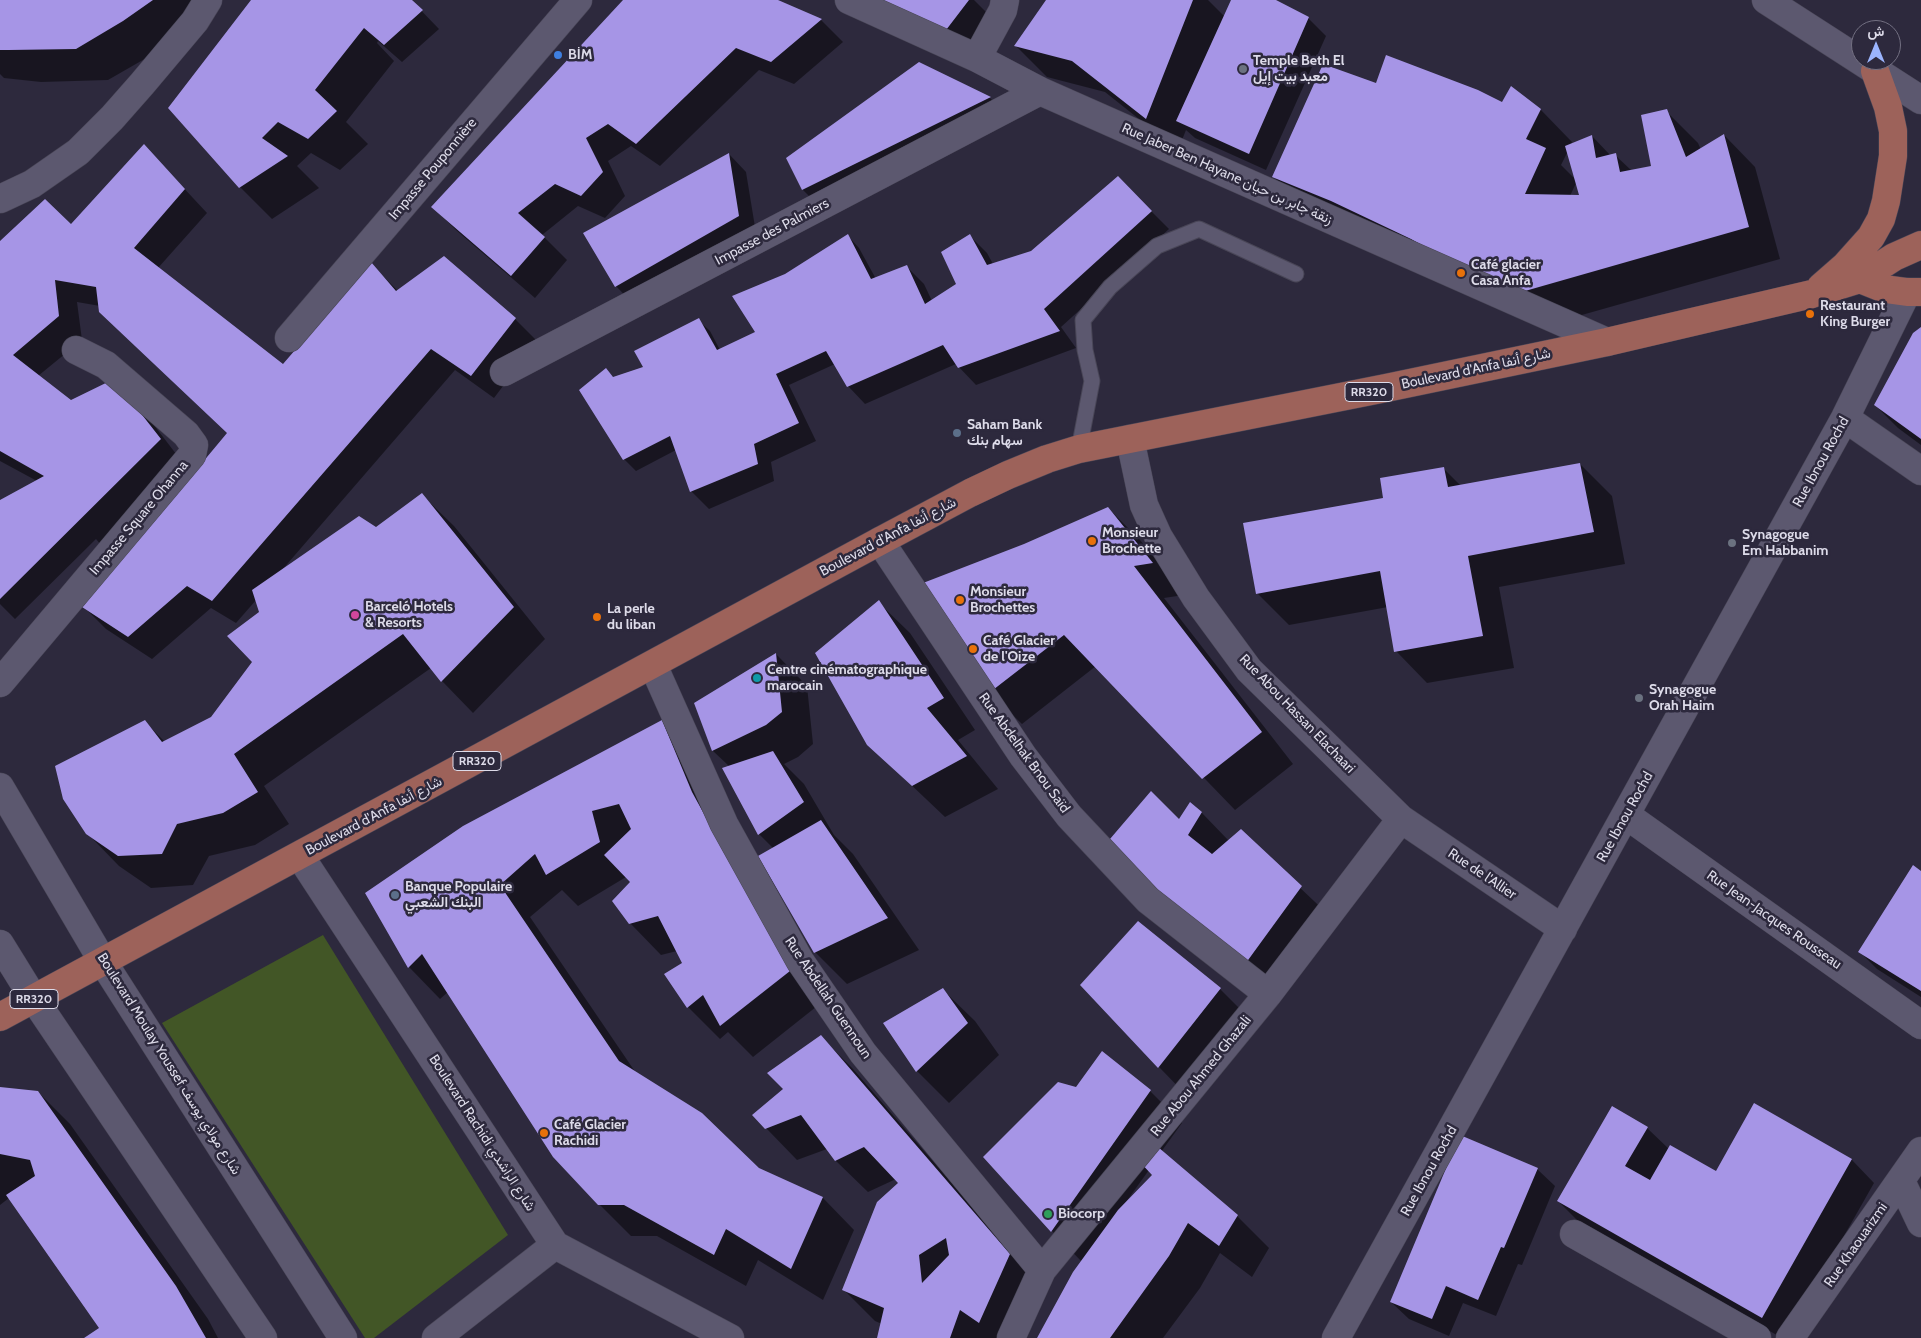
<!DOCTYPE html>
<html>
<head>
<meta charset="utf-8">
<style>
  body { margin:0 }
  #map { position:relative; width:1921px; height:1338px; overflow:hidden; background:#2d293d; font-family:Cabin,Vazirmatn,sans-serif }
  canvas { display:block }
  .north { position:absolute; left:1851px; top:20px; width:50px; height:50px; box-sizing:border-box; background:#2d293d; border:1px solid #737082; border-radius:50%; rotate:0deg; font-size:14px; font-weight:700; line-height:20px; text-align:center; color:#dddbe9 }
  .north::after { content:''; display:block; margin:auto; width:18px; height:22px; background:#9bb4fd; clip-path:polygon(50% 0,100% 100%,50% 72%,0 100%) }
</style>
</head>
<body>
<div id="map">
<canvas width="1921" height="1338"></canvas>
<div class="north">ش</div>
</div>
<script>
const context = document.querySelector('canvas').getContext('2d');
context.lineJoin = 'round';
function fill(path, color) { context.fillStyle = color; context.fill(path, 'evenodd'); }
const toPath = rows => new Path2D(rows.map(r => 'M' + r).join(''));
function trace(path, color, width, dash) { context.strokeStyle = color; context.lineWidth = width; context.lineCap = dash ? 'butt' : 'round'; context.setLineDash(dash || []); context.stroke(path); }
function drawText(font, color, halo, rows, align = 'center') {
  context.font = font + ' Cabin,Vazirmatn,sans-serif'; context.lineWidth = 5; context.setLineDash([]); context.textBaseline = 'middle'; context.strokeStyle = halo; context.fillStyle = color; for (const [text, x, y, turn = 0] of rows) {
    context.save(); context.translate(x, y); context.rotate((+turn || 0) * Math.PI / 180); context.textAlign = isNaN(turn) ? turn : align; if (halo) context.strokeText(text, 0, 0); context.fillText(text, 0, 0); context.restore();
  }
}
const green = toPath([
  [323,935,508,1235,374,1338,365,1338,162,1023]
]);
const shadow = toPath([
  [0,0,207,0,155,53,108,80,41,82,4,78,0,74],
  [252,0,411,0,439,29,402,62,378,41,377,43,394,61,346,122,368,144,340,170,311,153,297,166,319,188,272,219,240,187],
  [624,0,775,0,821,20,843,42,794,84,759,70,660,166,631,146,608,161,625,196,605,218,578,206,542,235,567,260,535,298,456,230,433,207],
  [837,0,974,0,1003,29,975,65],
  [1047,0,1208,0,1225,17,1233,0,1274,0,1308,18,1326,36,1266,170,1195,138,1186,130,1178,150,1105,92,1047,77,1016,46],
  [919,64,990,98,1007,115,820,207,803,190,788,159],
  [1376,85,1503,103,1511,88,1541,110,1572,142,1571,145,1592,136,1611,156,1615,155,1632,171,1652,167,1666,111,1698,143,1701,150,1724,135,1755,167,1780,259,1557,322,1305,208,1274,177],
  [1568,151,1577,181,1561,165],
  [1577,181,1581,196,1570,196],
  [729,154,746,172,756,233,633,304,616,286],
  [166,169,207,213,158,268,284,366,371,264,398,291,515,319,537,341,494,398,455,370,282,570,376,528,422,495,454,526,545,639,473,713,442,681,431,668,264,786,289,824,255,845,209,856,193,885,151,888,119,866,87,833,144,721,165,742,211,718,254,662,261,613,257,599,236,623,211,608,152,659,106,629,84,607,229,434,100,306,77,302,82,340,38,376,71,402,137,403,183,463,101,545,96,539,15,619,0,604,0,501,37,481,0,461,0,242,71,226],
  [1118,178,1169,229,1061,327,1076,348,976,385,956,364,865,404,848,386,835,364,789,385,816,441,771,462,774,481,709,509,691,491,676,450,636,471,624,459,614,378,644,368,698,320,710,331,720,350,757,333,785,275,848,236,859,248,876,279,906,266,924,284,932,301,958,285,970,236,987,253,993,264,1031,252],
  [1921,328,1921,445,1898,428,1875,405],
  [1580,464,1612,496,1625,564,1499,587,1514,668,1427,683,1396,651,1388,607,1289,625,1257,593,1385,499,1443,468,1461,486],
  [1108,508,1140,540,1184,595,1164,598,1293,764,1235,810,1096,666,1022,724,990,693,1025,545],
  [878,602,910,633,975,730,958,740,998,789,945,817,868,744],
  [776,654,807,686,813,744,798,757,784,764,804,784,834,835,853,854,919,950,847,984,815,952,774,849,759,834,730,767,713,751,696,704],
  [662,721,694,753,821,1003,753,1057,728,1032,720,1039,688,1007,666,974,683,963,677,951,661,955,630,923,632,882,626,877,578,906,562,890,530,917,636,1073,758,1169,823,1198,854,1230,823,1300,758,1260,746,1286,657,1236,631,1236,599,1204,448,992,440,999,409,967,367,893],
  [1190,804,1202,813,1229,841,1240,831,1333,919,1276,998,1106,846,1179,821],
  [1921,872,1921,997,1877,969,1860,952],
  [1220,989,1252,1021,1190,1099,1159,1067],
  [943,990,975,1021,999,1055,949,1103,917,1071,885,1023],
  [821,1037,853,1069,1041,1286,1018,1338,878,1338,882,1324,875,1321,843,1289,900,1183,896,1179,868,1192,836,1161,827,1149,797,1160,766,1128,785,1089],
  [0,1088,38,1092,70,1124,208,1319,218,1338,86,1338,101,1328,9,1198,0,1205],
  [1077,1089,1150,1091,1182,1123,1161,1152,1237,1216,1269,1248,1252,1277,1220,1253,1200,1288,1163,1338,1038,1338,1082,1262,1052,1231,985,1157],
  [1149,1170,1154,1175,1126,1202],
  [1755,1105,1852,1160,1874,1183,1786,1338,1782,1338,1581,1224,1558,1201,1647,1128,1669,1149,1716,1173],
  [1537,1169,1555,1186,1522,1265,1518,1264,1496,1316,1463,1303,1449,1336,1409,1319,1391,1302]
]);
const building = toPath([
  [0,0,153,0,123,21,76,49,9,50,0,50],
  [251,0,412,0,423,10,384,45,364,28,315,90,337,111,308,139,278,122,262,138,288,156,239,188,168,108],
  [623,0,778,0,822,19,771,62,736,48,636,144,608,124,586,138,603,172,581,196,555,184,518,213,545,237,511,276,431,207],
  [863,0,969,0,943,34],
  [1046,0,1193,0,1146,119,1072,61,1014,46],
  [1231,0,1276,0,1309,17,1249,154,1176,121],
  [1386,55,1478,90,1502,102,1511,86,1541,109,1526,139,1546,148,1525,194,1579,195,1565,146,1592,135,1596,158,1616,153,1620,172,1651,166,1641,115,1667,109,1686,157,1724,134,1749,227,1525,291,1468,271,1411,239,1331,201,1272,177,1323,64,1376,83],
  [919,62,991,97,802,190,786,158],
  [144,144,185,189,134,248,283,364,371,262,396,291,444,256,516,318,471,376,431,349,212,601,187,586,128,637,82,607,227,433,99,312,96,287,55,280,59,316,13,355,71,400,114,379,161,439,0,599,0,500,44,476,0,451,0,241,45,199,71,224],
  [729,153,739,216,615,287,583,233],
  [1118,176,1152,211,1044,309,1060,331,958,368,943,345,847,387,826,351,776,374,799,423,754,444,758,464,690,492,670,436,623,460,579,390,606,368,613,377,643,367,634,351,699,318,717,350,755,332,732,296,785,274,848,234,871,279,907,265,925,304,956,284,941,252,970,234,987,265,1031,251],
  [1921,327,1921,439,1874,405,1913,333],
  [1580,463,1594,532,1468,556,1483,636,1394,652,1380,571,1256,594,1243,523,1383,498,1380,478,1444,467,1448,487],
  [422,493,514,607,441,682,403,634,234,754,258,792,223,813,177,824,162,854,118,856,86,834,63,799,55,766,145,720,162,742,211,717,252,662,227,636,259,612,252,590,359,516,376,527],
  [1108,507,1153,563,1134,566,1262,732,1202,779,1064,635,989,693,923,583,1024,544],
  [879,600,944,698,927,708,967,756,912,786,867,745,815,653],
  [776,653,782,712,766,725,712,751,694,703],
  [662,720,692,792,790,971,720,1026,703,995,687,1008,664,974,682,963,658,916,629,924,612,901,630,882,604,855,631,829,619,804,592,811,600,842,546,875,535,854,500,885,619,1061,702,1113,759,1168,823,1197,791,1269,726,1229,714,1255,624,1205,598,1205,553,1157,422,954,408,968,365,893,463,826],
  [773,751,804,802,758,835,722,768],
  [1151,791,1179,819,1190,802,1202,812,1188,835,1212,854,1241,829,1302,886,1243,967,1104,846],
  [821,820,888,918,814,953,758,856],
  [1913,865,1921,871,1921,991,1858,952],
  [1138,921,1221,988,1158,1068,1080,985],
  [943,988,968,1023,916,1072,883,1023],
  [821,1035,1010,1254,979,1323,960,1310,950,1338,877,1338,884,1308,842,1290,877,1202,898,1183,864,1147,835,1161,801,1115,765,1129,752,1115,783,1089,767,1073],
  [946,1238,949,1255,922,1283,919,1255],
  [1102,1051,1151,1090,1051,1232,983,1157,1058,1082,1076,1087],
  [0,1087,38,1091,176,1286,206,1338,84,1338,99,1328,6,1195,35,1176,30,1160,0,1154],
  [1754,1103,1852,1159,1762,1318,1557,1201,1612,1106,1648,1127,1625,1166,1650,1180,1670,1145,1716,1171],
  [1460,1135,1538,1168,1504,1248,1501,1247,1478,1300,1446,1286,1432,1319,1390,1302],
  [1158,1147,1238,1215,1219,1246,1188,1223,1169,1256,1110,1338,1037,1338,1073,1272,1118,1210,1152,1175,1139,1161]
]);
const lane = toPath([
  [1079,449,1092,381,1085,350,1083,320,1110,287,1157,246,1199,229,1296,274]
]);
const street = toPath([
  [849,0,977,58,1040,91,1607,342],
  [977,58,1003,10,1005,0],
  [0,199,32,184,78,152,112,118,142,84,195,21,208,0],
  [289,338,578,0],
  [504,372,1040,91],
  [1845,418,1921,471],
  [1130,439,1144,505,1158,536,1196,598,1249,670,1401,819,1563,929],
  [880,541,1023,756,1069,816,1148,900,1268,994],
  [653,665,724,824,800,961,863,1053,1042,1270],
  [0,683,192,455,194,445,186,434,106,365,76,350],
  [1626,815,1921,1025],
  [1901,1181,1921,1223],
  [1574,1234,1757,1338],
  [1011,1338,1042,1270,1268,994,1401,819],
  [1336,1338,1845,418,1907,292],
  [1790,1338,1921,1151]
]);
const secondary = toPath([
  [1766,0,1921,100],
  [0,787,103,962,343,1338],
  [300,856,555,1245,730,1338],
  [0,944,34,999,263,1338],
  [436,1338,555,1245]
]);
const primary = toPath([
  [1860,279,1885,289,1907,292,1921,292],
  [1821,287,1845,266,1871,237,1881,219,1886,201,1893,156,1893,131,1888,107,1875,71],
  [0,1017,880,541,970,493,1008,475,1047,459,1079,449,1386,388,1607,342,1812,294,1860,279,1894,257,1921,245]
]);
const markers = [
  [558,55,5,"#3f7fe0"],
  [1243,69,5,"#6b7280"],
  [1461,273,5,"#e8710a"],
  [1810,314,5,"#e8710a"],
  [957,433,5,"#5c6f8a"],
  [1092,541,5,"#e8710a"],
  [1732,543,5,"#6b7280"],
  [960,600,5,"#e8710a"],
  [355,615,5,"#d1479c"],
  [597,617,5,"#e8710a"],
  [973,649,5,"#e8710a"],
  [757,678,5,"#0f9aa8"],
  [1639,698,5,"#6b7280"],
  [395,895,5,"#5c6f8a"],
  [544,1133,5,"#e8710a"],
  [1048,1214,5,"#2e9e5b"]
];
const shields = [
  [1369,392,48],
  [477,761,48],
  [34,999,48]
];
const shieldNames = [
  ["RR320",1369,392],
  ["RR320",477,761],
  ["RR320",34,999]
];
const poiNames = [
  ["BİM",568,55],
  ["Temple Beth El",1253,61],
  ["معبد بيت إيل",1253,77],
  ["Café glacier",1471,265],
  ["Casa Anfa",1471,281],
  ["Restaurant",1820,306],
  ["King Burger",1820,322],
  ["Saham Bank",967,425],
  ["سهام بنك",967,441],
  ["Monsieur",1102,533],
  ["Brochette",1102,549],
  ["Synagogue",1742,535],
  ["Em Habbanim",1742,551],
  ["Monsieur",970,592],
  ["Brochettes",970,608],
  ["Barceló Hotels",365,607],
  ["& Resorts",365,623],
  ["La perle",607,609],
  ["du liban",607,625],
  ["Café Glacier",983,641],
  ["de l'Oize",983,657],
  ["Centre cinématographique",767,670],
  ["marocain",767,686],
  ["Synagogue",1649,690],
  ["Orah Haim",1649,706],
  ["Banque Populaire",405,887],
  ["البنك الشعبي",405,903],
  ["Café Glacier",554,1125],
  ["Rachidi",554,1141],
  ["Biocorp",1058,1214]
];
const streetNames = [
  ["Impasse Pouponnière",433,169,-50],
  ["Rue Jaber Ben Hayane زنقة جابر بن حيان",1227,174,24],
  ["Impasse des Palmiers",772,232,-28],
  ["Boulevard d'Anfa شارع أنفا",1476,369,-12],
  ["Rue Ibnou Rochd",1821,462,-61],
  ["Impasse Square Ohanna",139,518,-50],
  ["Boulevard d'Anfa شارع أنفا",888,537,-28],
  ["Rue Abou Hassan Elachaari",1297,714,46],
  ["Rue Abdelhak Bnou Saïd",1024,753,54],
  ["Boulevard d'Anfa شارع أنفا",374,816,-28],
  ["Rue Ibnou Rochd",1625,817,-61],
  ["Rue de l'Allier",1482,874,34],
  ["Rue Jean-Jacques Rousseau",1774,920,35],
  ["Rue Abdellah Guennoun",828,998,56],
  ["Boulevard Moulay Youssef شارع مولاي يوسف",169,1064,58],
  ["Rue Abou Ahmed Ghazali",1201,1076,-51],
  ["Boulevard Rachidi شارع الراشدي",482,1133,57],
  ["Rue Ibnou Rochd",1429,1171,-61],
  ["Rue Khaouarizmi",1856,1245,-55]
];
fill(green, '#425626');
fill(shadow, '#0007');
fill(building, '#a695e6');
trace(lane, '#494657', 17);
trace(street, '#494657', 29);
trace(secondary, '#494657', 29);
trace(primary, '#494657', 29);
trace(lane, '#5c586f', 15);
trace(street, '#5c586f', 28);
trace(secondary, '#5c586f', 28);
trace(primary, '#9d625a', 28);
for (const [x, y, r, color] of markers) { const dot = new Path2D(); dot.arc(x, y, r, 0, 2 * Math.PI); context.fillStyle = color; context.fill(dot); trace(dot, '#2d293d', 2); }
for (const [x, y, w] of shields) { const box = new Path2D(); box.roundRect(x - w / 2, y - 9.5, w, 19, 4); context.fillStyle = '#2d293d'; context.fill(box); trace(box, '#dddbe9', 1); }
drawText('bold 12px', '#dddbe9', null, shieldNames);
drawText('bold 14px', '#dddbe9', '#2d293d', poiNames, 'left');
drawText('14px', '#dddbe9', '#2d293d', streetNames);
</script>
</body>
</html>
